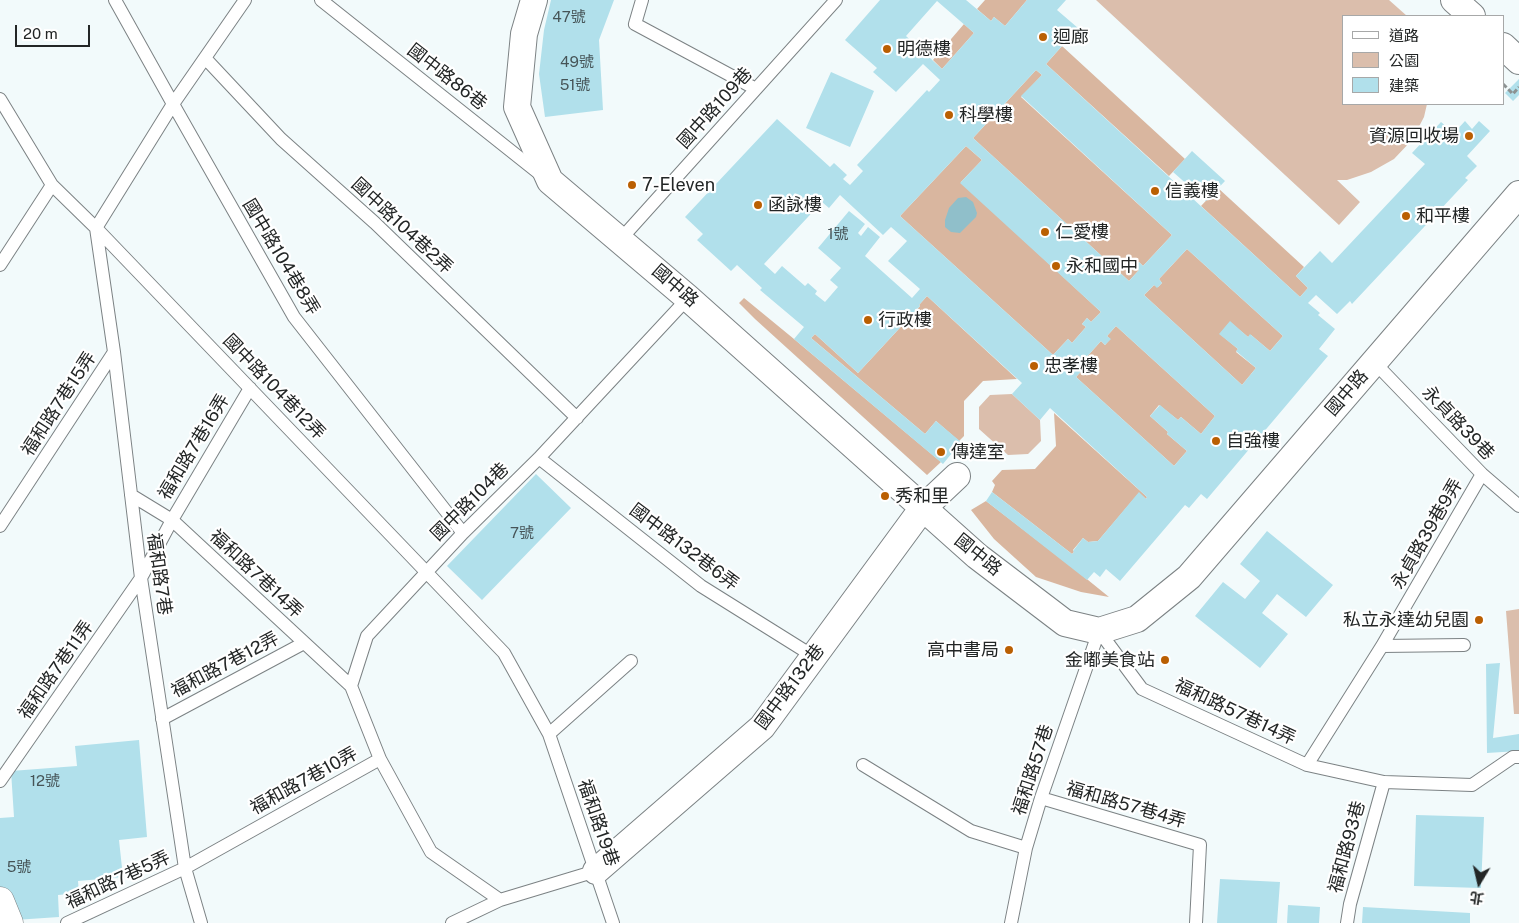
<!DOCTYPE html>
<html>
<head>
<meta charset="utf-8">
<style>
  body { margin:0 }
  #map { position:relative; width:1519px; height:923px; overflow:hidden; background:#f2fafb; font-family:"Public Sans","Noto Sans TC",sans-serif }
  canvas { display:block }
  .legend { position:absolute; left:1342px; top:15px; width:162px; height:90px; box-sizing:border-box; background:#fff; border:1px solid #a7a8a8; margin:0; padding:6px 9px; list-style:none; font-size:15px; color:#232626 }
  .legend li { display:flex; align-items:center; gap:10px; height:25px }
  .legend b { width:25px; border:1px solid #a7a8a8 }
  .north { position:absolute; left:1454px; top:858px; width:50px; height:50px; -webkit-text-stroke:4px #fff; paint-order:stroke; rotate:189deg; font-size:14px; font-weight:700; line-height:20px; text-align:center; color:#232626 }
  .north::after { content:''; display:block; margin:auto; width:18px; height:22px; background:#232626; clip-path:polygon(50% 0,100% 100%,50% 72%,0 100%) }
  .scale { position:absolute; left:15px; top:25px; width:75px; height:22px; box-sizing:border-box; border:2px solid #232626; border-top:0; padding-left:6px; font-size:15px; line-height:18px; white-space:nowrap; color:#232626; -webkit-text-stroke:4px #fff; paint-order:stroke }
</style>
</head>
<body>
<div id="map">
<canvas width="1519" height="923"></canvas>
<ul class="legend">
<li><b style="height:6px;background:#fff"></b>道路</li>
<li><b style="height:14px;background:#dbbeac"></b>公園</li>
<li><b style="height:14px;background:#b1e0eb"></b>建築</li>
</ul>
<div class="north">北</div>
<div class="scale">20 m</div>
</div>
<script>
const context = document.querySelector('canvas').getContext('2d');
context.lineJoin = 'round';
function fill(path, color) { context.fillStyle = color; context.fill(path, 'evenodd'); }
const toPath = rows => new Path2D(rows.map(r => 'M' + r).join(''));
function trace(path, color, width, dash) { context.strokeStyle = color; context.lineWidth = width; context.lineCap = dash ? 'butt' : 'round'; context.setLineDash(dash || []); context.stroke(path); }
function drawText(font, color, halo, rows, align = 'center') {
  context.font = font + ' "Public Sans","Noto Sans TC",sans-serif'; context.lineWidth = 4.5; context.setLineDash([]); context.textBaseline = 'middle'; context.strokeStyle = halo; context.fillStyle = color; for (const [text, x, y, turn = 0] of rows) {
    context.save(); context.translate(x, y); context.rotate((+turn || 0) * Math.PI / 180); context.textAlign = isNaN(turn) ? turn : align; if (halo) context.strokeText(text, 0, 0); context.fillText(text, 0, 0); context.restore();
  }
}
const green = toPath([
  [1096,0,1389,0,1407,16,1343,16,1343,104,1427,104,1424,117,1412,140,1394,159,1371,172,1347,180,1337,180,1360,202,1339,225],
  [1012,394,1040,420,1041,441,1028,454,1008,455,979,429,979,407,990,395],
  [1519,609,1519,714,1514,714,1506,611]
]);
const forest = toPath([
  [985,0,1027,0,1005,26,994,17,991,21,977,9],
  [964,24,974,33,942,69,933,60],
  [1062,46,1185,159,1169,176,1046,64],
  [1036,70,1042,75,1021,97,1172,235,1143,266,1139,262,1135,267,1139,270,1129,281,973,138],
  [966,146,982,160,961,182,1101,312,1091,322,1087,318,1082,324,1086,327,1072,343,1068,339,1053,355,900,216],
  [1218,188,1304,267,1296,276,1308,288,1300,297,1201,206],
  [1187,249,1283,336,1270,351,1251,335,1248,337,1230,322,1220,334,1238,349,1236,352,1256,368,1242,385,1144,295,1154,285,1158,287,1162,283,1159,279],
  [927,296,1017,379,983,381,964,401,964,436,959,441,936,421,925,434,811,338,815,334,858,373,920,306,919,305],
  [744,298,794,339,941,462,927,475,755,319,739,303],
  [1116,326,1215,416,1201,434,1181,417,1178,420,1159,405,1150,416,1168,432,1167,434,1187,451,1174,466,1076,377,1087,365,1083,361,1101,341,1105,345,1110,339,1107,336],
  [1054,413,1147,497,1146,499,1139,493,1098,541,1088,542,1083,538,1073,550,1074,552,1072,554,992,492,995,485,992,481,1002,470,1035,469,1056,446],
  [986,501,1072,567,1109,597,1081,592,1036,577,994,539,971,510]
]);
const water = toPath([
  [966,197,973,202,977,213,976,217,960,233,951,232,945,227,945,220,949,208,958,198]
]);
const building = toPath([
  [551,0,614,0,599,40,603,110,545,117,539,74,544,30],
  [880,0,966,0,991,21,994,17,1005,26,1027,0,1066,0,1057,10,1078,28,1046,64,1300,297,1308,288,1296,276,1320,251,1332,263,1425,164,1412,153,1441,122,1454,133,1465,121,1472,129,1479,121,1490,131,1467,156,1477,166,1465,178,1468,180,1352,304,1350,301,1337,314,1316,295,1308,303,1320,313,1318,315,1335,329,1319,349,1328,356,1207,499,1201,494,1189,508,1185,505,1120,581,1106,569,1100,577,1094,572,1087,580,986,501,992,492,1072,554,1074,552,1073,551,1083,538,1088,542,1098,541,1139,492,1146,499,1147,497,1050,408,1040,420,1012,394,1022,383,927,296,919,305,920,306,858,373,815,334,811,338,925,434,936,421,961,442,943,464,794,339,804,327,760,290,762,288,737,265,731,271,697,240,703,234,685,217,777,119,830,167,834,163,847,175,843,179,850,185,863,171,857,165,927,90,929,92,940,80,923,64,896,92,873,72,877,68,845,40],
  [937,1,974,33,942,69,906,36],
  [1036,70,1042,75,1021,96,1172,235,1143,266,1139,262,1135,267,1139,270,1129,281,973,138],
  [966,146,982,160,960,183,1101,312,1091,322,1087,318,1082,324,1086,327,1072,343,1068,339,1053,355,900,216],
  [840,195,883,235,891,227,907,241,888,261,920,289,912,298,865,256,880,237,868,227,861,236,858,233,865,224,849,211,818,248,841,268,830,280,838,287,825,302,815,294,817,291,808,283,805,286,782,266,775,274,764,264,822,202,829,208],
  [1187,249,1283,336,1270,351,1250,334,1248,337,1230,321,1219,334,1238,349,1236,351,1256,368,1242,385,1144,295,1154,285,1157,288,1162,283,1159,279],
  [1116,326,1215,416,1201,434,1181,417,1178,420,1160,405,1150,416,1168,432,1167,434,1187,451,1174,466,1076,377,1087,365,1083,361,1101,341,1105,345,1111,339,1107,336],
  [831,72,874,91,850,147,806,128],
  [1519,79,1519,95,1513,101,1505,93],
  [1192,151,1225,181,1206,201,1173,172],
  [536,474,571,508,482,600,447,566],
  [1267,531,1333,585,1306,617,1277,594,1262,613,1288,634,1260,668,1195,616,1223,582,1245,599,1260,581,1240,564],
  [1500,663,1493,738,1519,734,1519,751,1487,753,1486,664],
  [139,740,147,837,119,840,123,877,78,881,79,893,58,895,59,917,0,921,0,818,14,817,11,771,77,766,75,746],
  [1416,815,1484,817,1481,888,1414,886],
  [1220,879,1280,882,1277,923,1217,923],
  [1288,905,1320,907,1319,923,1287,923],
  [1363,907,1470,913,1470,923,1362,923]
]);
const path = toPath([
  [1503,84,1513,94,1519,87]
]);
const service = toPath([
  [115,0,173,104,245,0],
  [321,0,540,174],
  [642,0,635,24,756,89],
  [205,58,281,139,375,223,577,418],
  [0,99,52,185,96,228,504,653,549,734,613,923],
  [96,228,114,352,141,578,185,868,201,923],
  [96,228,173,104,294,317,463,533],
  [620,240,836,0],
  [0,265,52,185],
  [1374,362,1482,474,1519,506],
  [539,458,701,586,813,656],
  [131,495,172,520,351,686],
  [0,526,114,352],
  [1099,631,1142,689,1307,765,1384,782,1472,785,1513,757,1519,757],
  [1382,646,1464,645],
  [162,719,304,643],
  [549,734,631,661],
  [863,765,971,831,1026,848],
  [1307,765,1382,646,1482,474],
  [0,781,141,578,172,520,250,388],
  [1041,798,1200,845,1196,923],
  [500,900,431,852,380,759,351,686,367,636,463,533,539,458,688,298],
  [67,923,185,868,380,759],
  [452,923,500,900,596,871],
  [1011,923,1026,848,1041,798,1099,631],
  [1347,923,1350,904,1384,782]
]);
const minor = toPath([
  [534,0,524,34,517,107,550,181,688,298,977,556,1065,623,1099,631,1137,619,1189,577,1519,194],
  [1454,0,1472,16],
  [1503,46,1519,61],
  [596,871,762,727,922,509,957,476]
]);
const tertiary = toPath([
  [0,901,9,923]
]);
const markers = [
  [1043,37,5,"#ba5f02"],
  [887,49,5,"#ba5f02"],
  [949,115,5,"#ba5f02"],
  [1469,136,5,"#ba5f02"],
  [632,185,5,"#ba5f02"],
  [1155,191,5,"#ba5f02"],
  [758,205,5,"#ba5f02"],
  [1406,216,5,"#ba5f02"],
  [1045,232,5,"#ba5f02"],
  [1056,266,5,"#ba5f02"],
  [868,320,5,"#ba5f02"],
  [1034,366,5,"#ba5f02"],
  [1216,441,5,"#ba5f02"],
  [941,452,5,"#ba5f02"],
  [885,496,5,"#ba5f02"],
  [1479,620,5,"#ba5f02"],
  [1009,650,5,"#ba5f02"],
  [1165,660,5,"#ba5f02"]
];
const numberNames = [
  ["47號",569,17],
  ["49號",577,62],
  ["51號",575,85],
  ["1號",838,234],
  ["7號",522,533],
  ["12號",45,781],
  ["5號",19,867]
];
const poiNames = [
  ["迴廊",1053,37],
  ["明德樓",897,49],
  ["科學樓",959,115],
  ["資源回收場",1459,136,"right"],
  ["7-Eleven",642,185],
  ["信義樓",1165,191],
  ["函詠樓",768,205],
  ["和平樓",1416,216],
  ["仁愛樓",1055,232],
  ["永和國中",1066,266],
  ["行政樓",878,320],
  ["忠孝樓",1044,366],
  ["自強樓",1226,441],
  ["傳達室",951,452],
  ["秀和里",895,496],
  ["私立永達幼兒園",1469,620,"right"],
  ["高中書局",999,650,"right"],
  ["金嘟美食站",1155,660,"right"]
];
const streetNames = [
  ["國中路86巷",447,77,38],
  ["國中路109巷",715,108,-48],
  ["國中路104巷2弄",402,226,43],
  ["國中路104巷8弄",281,257,59],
  ["國中路",675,286,41],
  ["國中路104巷12弄",274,387,46],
  ["國中路",1347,393,-49],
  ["福和路7巷15弄",59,404,-57],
  ["永貞路39巷",1458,423,46],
  ["福和路7巷16弄",194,447,-59],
  ["國中路104巷",470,502,-45],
  ["永貞路39巷9弄",1427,534,-60],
  ["國中路132巷6弄",684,547,37],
  ["國中路",978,555,39],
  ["福和路7巷",159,574,82],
  ["福和路7巷14弄",256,574,43],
  ["福和路7巷12弄",225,665,-28],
  ["福和路7巷11弄",56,670,-55],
  ["國中路132巷",790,687,-53],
  ["福和路57巷14弄",1235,712,25],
  ["福和路57巷",1033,770,-72],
  ["福和路7巷10弄",304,781,-29],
  ["福和路57巷4弄",1126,805,16],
  ["福和路19巷",598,823,71],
  ["福和路93巷",1347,847,-75],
  ["福和路7巷5弄",118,880,-25]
];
fill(green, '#dbbeac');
fill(forest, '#d9b69f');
fill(water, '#90bfca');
fill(building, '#b1e0eb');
trace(service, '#7c8284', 14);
trace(minor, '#7c8284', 28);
trace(tertiary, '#7c8284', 29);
trace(path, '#8c9292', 3, [5, 2.5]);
trace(service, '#fff', 12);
trace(minor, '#fff', 26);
trace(tertiary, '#fff', 28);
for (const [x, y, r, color] of markers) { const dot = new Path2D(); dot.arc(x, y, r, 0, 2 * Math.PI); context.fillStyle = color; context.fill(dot); trace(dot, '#fff', 2); }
drawText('15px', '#465457', null, numberNames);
drawText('18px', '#232626', '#fff', poiNames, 'left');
drawText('18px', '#232626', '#fff', streetNames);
</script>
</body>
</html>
